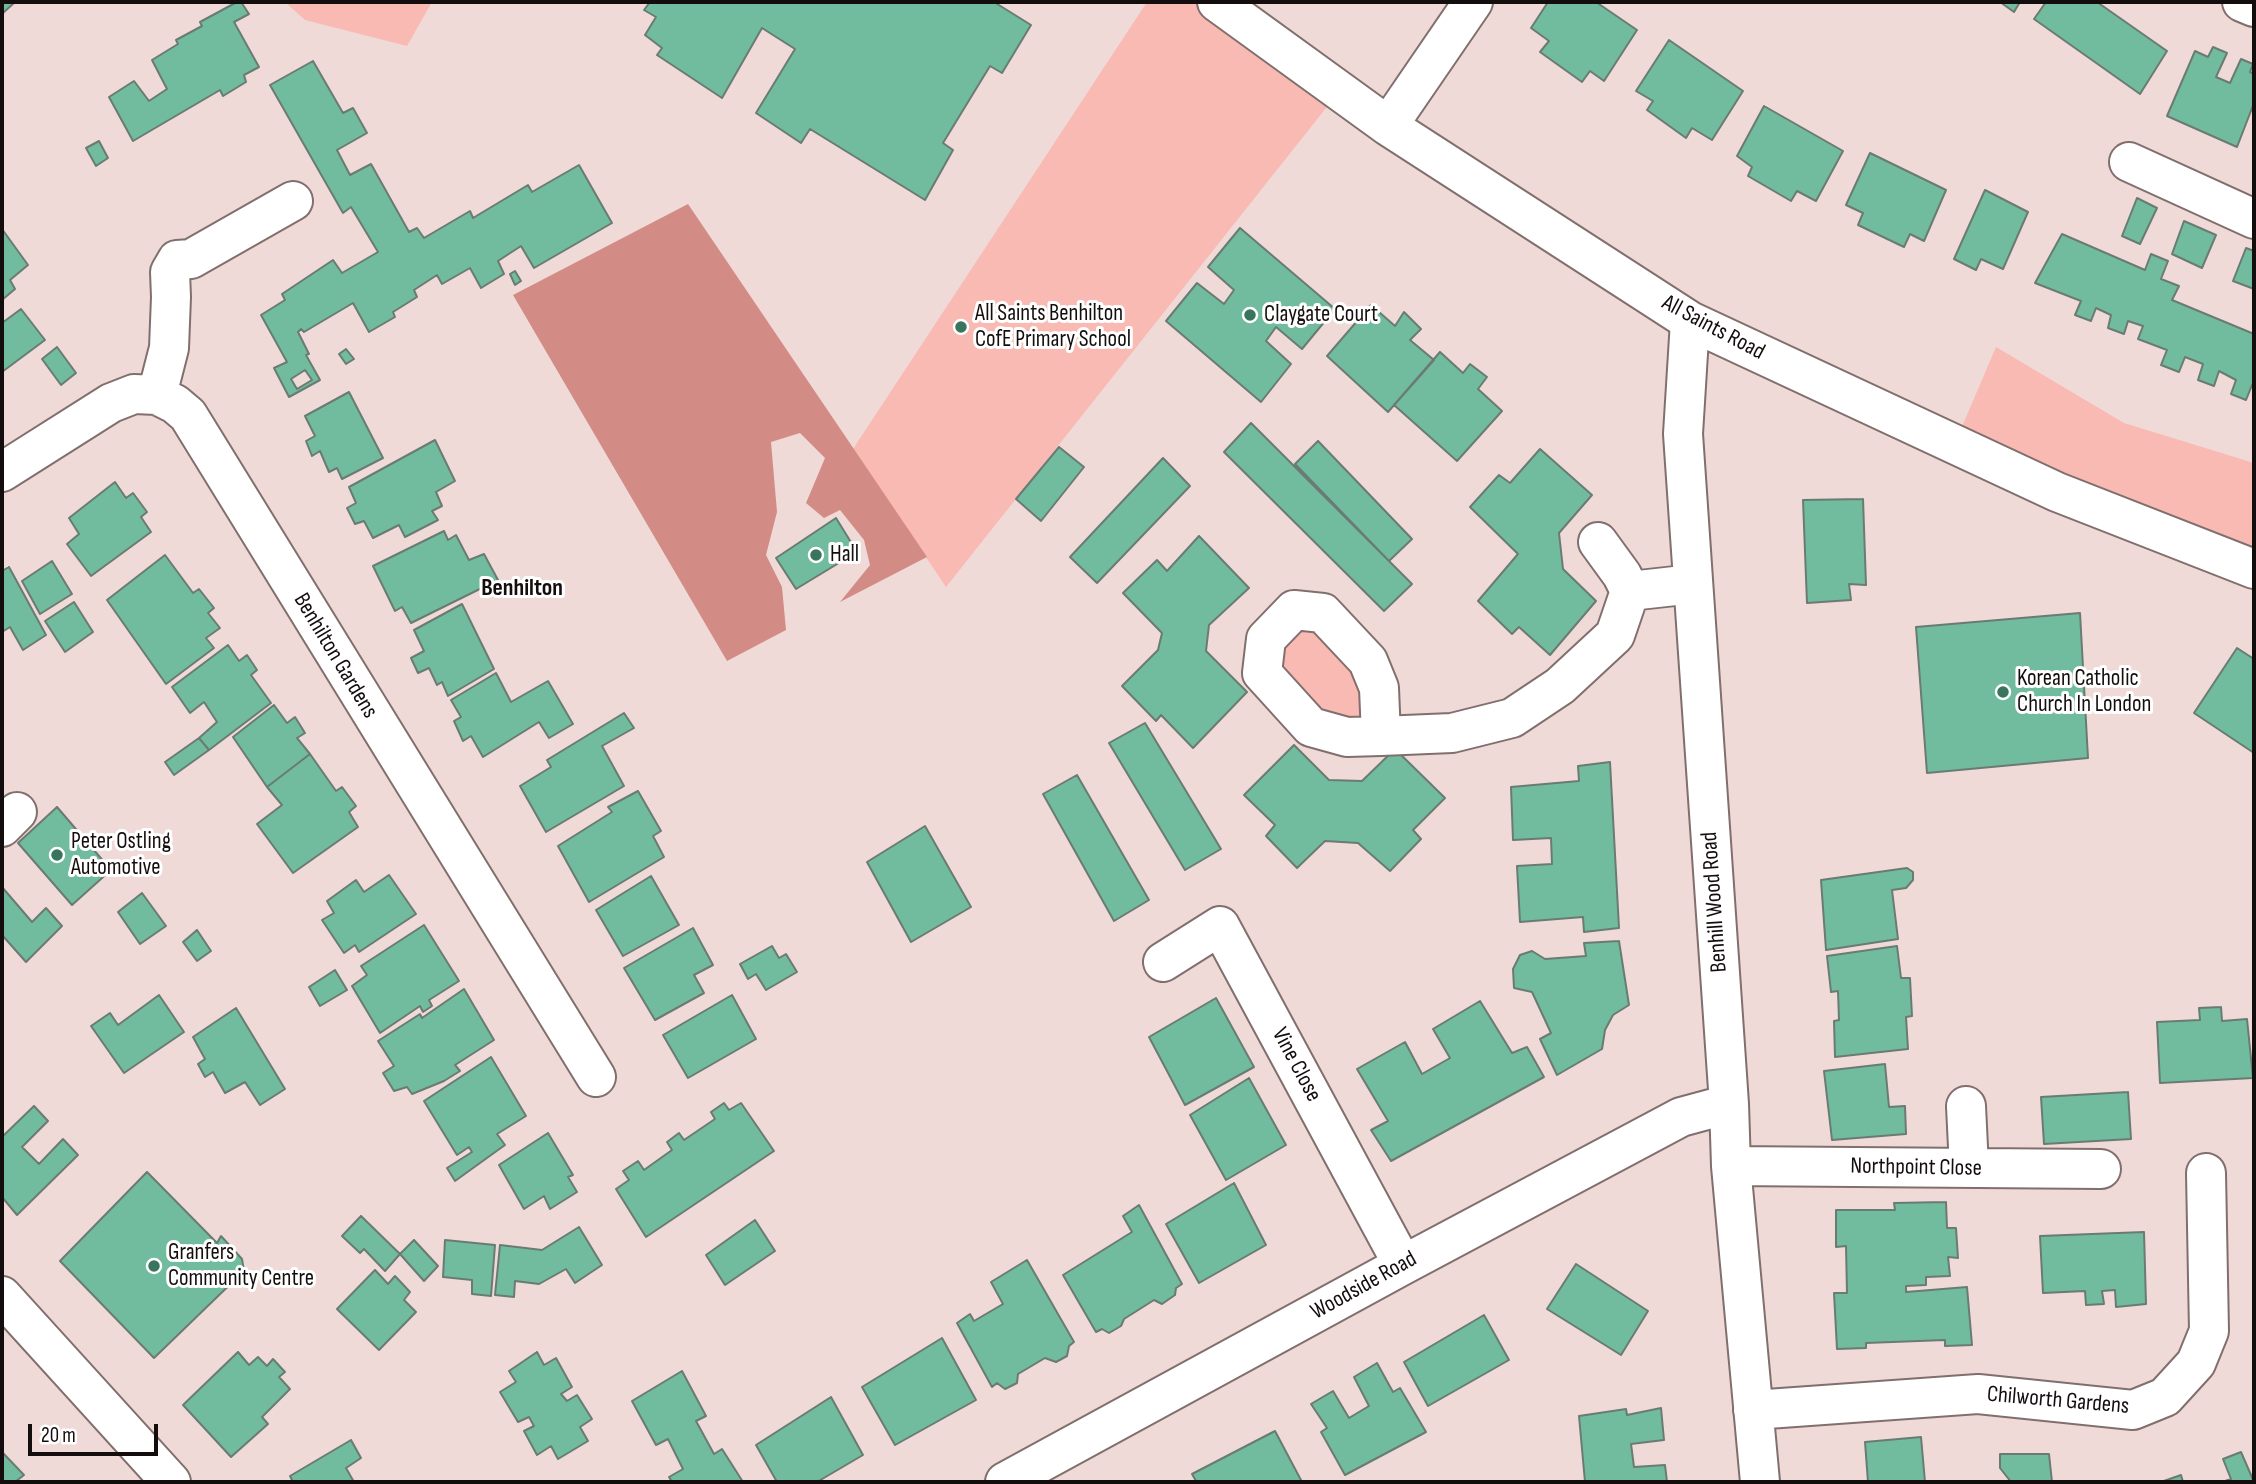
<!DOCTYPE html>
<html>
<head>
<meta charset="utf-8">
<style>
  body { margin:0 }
  #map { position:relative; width:2256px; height:1484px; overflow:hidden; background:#efdad7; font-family:"Sofia Sans Condensed",sans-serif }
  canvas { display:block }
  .frame { position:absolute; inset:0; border:4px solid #140d0d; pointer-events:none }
  .scale { position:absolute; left:28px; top:1424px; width:130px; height:32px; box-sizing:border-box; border:4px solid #140d0d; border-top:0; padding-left:9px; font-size:21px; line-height:24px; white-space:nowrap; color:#140d0d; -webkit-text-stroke:5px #fff; paint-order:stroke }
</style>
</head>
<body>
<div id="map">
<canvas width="2256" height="1484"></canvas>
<div class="frame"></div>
<div class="scale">20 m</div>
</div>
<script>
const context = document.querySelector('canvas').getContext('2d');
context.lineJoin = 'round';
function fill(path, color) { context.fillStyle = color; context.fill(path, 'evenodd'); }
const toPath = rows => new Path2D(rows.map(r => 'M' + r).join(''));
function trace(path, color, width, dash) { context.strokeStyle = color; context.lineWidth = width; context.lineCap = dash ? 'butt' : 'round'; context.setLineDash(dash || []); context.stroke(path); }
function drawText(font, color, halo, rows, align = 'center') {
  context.font = font + ' "Sofia Sans Condensed",sans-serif'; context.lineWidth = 6; context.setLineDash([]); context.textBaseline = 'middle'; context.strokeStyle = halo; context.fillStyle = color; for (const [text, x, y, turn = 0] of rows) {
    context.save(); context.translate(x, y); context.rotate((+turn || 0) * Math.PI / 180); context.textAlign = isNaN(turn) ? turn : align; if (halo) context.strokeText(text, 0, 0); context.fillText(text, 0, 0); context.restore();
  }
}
const green = toPath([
  [285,2,432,2,407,46,305,20],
  [1147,2,1197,2,1330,103,946,587,853,449],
  [1996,347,2124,423,2254,463,2254,560,1958,436],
  [1296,624,1316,626,1358,664,1365,726,1315,714,1274,669]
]);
const forest = toPath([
  [688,204,927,557,840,602,870,565,864,540,840,510,824,518,806,503,825,458,800,433,771,442,777,512,766,555,782,587,786,630,727,661,513,295]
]);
const building = toPath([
  [2,2,15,2,3,13,2,2],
  [237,2,241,2,249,14,234,22,259,67,244,75,246,82,223,96,220,90,133,141,109,97,134,81,149,101,167,89,152,60,178,44,176,40,202,26,200,22,237,2],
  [650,2,994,2,1031,25,1002,73,990,66,943,143,953,150,925,200,810,129,801,143,756,113,795,49,762,28,722,98,657,55,662,48,645,35,656,17,644,10,650,2],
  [1548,2,1596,2,1637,30,1604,81,1590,71,1582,82,1540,52,1549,41,1531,28,1548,2],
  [2000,2,2020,2,2014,12,2000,2],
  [2046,2,2097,2,2167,51,2140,94,2034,19,2046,2],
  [1669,40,1743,91,1712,140,1692,128,1686,138,1647,110,1653,101,1636,91,1669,40],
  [2213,47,2227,53,2216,77,2230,83,2241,59,2253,64,2250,72,2254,74,2254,103,2237,147,2167,116,2195,51,2208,57,2213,47],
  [313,61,343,113,353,108,367,133,337,150,350,175,371,164,409,232,417,228,424,238,470,211,473,218,528,185,532,192,579,165,612,223,534,268,521,246,498,261,504,274,481,288,470,268,442,284,437,275,414,290,417,297,393,312,395,317,369,332,353,303,304,332,301,329,298,332,309,354,306,355,320,380,289,397,274,368,287,362,261,315,285,300,282,294,333,260,342,273,378,252,351,207,343,213,270,85,313,61],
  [1764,106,1843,151,1816,201,1797,191,1791,201,1748,176,1752,167,1737,156,1764,106],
  [99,141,108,158,96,166,86,148,99,141],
  [1870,153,1946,190,1924,241,1910,234,1904,247,1858,225,1863,213,1846,205,1870,153],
  [1985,190,2028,212,2003,269,1981,259,1976,270,1954,259,1985,190],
  [2137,198,2157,208,2140,244,2122,236,2137,198],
  [2184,221,2216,235,2202,268,2172,254,2184,221],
  [1240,228,1335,309,1302,349,1276,327,1266,341,1291,364,1261,402,1166,321,1197,283,1224,304,1234,290,1208,267,1240,228],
  [2,229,28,265,10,280,15,289,2,300,2,229],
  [2062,234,2145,270,2151,254,2168,261,2161,279,2179,286,2172,300,2254,334,2254,386,2252,385,2246,400,2231,394,2236,380,2219,371,2214,386,2198,380,2203,364,2185,357,2179,372,2161,365,2167,350,2138,339,2143,326,2128,321,2124,334,2108,328,2111,315,2096,308,2091,321,2075,315,2081,301,2035,283,2062,234],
  [2246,248,2254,251,2254,289,2233,281,2246,248],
  [515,271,521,281,515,285,510,274,515,271],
  [1371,305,1395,326,1404,312,1421,329,1410,340,1434,360,1388,412,1327,356,1371,305],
  [21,309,45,340,2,372,2,323,21,309],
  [57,347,76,373,61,385,42,359,57,347],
  [346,349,354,359,346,364,339,354,346,349],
  [1440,352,1463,373,1470,364,1487,377,1478,389,1502,411,1457,461,1394,405,1440,352],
  [305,370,312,380,297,389,291,379,305,370],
  [349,392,383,458,342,479,337,468,329,472,320,451,312,456,306,441,315,436,305,416,349,392],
  [1251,423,1412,584,1384,611,1224,452,1251,423],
  [435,440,455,481,436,492,442,506,432,511,438,520,405,537,399,525,373,538,364,521,355,524,347,508,356,503,349,487,435,440],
  [1318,441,1412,539,1389,561,1295,464,1318,441],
  [1059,447,1084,467,1041,521,1016,499,1059,447],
  [1540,449,1592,495,1559,533,1563,569,1596,601,1550,655,1519,627,1512,634,1478,601,1518,554,1470,507,1499,475,1510,483,1540,449],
  [1163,458,1190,486,1097,583,1070,557,1163,458],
  [115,482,126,498,133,493,147,512,141,517,151,532,91,576,67,544,79,534,69,518,115,482],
  [1863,499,1866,585,1849,584,1851,600,1807,603,1803,500,1863,499],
  [836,518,857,552,796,589,776,558,836,518],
  [444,531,448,540,456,535,469,560,484,554,498,580,411,623,402,607,395,611,373,566,444,531],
  [1199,536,1249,588,1209,625,1206,651,1247,692,1193,748,1161,715,1156,721,1122,686,1158,650,1162,633,1123,593,1157,560,1167,571,1199,536],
  [165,555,193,593,199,589,214,608,208,613,220,628,206,638,214,648,166,684,107,600,165,555],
  [52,561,72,594,40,614,22,581,52,561],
  [9,567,46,635,23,650,10,627,2,632,2,571,9,567],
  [74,602,93,632,65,652,45,621,74,602],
  [462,604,494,669,448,696,442,682,437,685,429,668,418,673,411,658,424,651,414,630,462,604],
  [2080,613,2088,758,1927,773,1916,627,2080,613],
  [228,645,239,661,247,655,257,670,251,675,271,703,209,750,199,738,217,722,204,702,190,713,172,687,228,645],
  [2237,648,2254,659,2254,753,2194,713,2237,648],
  [496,673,511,702,548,681,573,724,549,738,539,722,483,757,471,736,463,741,454,721,461,717,451,700,496,673],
  [274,705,287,723,295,717,305,733,297,738,310,754,267,787,233,737,274,705],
  [624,713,634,728,602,746,624,786,546,832,520,786,551,767,547,760,624,713],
  [1145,723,1221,849,1185,870,1109,743,1145,723],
  [199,738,209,750,174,775,165,762,199,738],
  [1294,745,1329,780,1362,781,1395,749,1445,798,1413,830,1421,839,1390,871,1358,843,1325,841,1297,868,1266,836,1275,825,1244,795,1294,745],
  [310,754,336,791,342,787,356,806,349,812,358,827,293,873,257,824,282,805,267,787,310,754],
  [1610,762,1619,928,1584,932,1583,917,1520,922,1517,866,1552,864,1551,838,1513,840,1511,787,1579,781,1578,766,1610,762],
  [1077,775,1149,900,1114,921,1043,794,1077,775],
  [638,791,661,831,653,836,664,857,589,902,558,846,612,812,608,807,638,791],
  [57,807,111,870,72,905,18,843,57,807],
  [925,826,971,907,911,942,867,862,925,826],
  [1907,868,1913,872,1913,880,1906,888,1892,890,1898,939,1826,950,1821,880,1907,868],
  [389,875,416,914,359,952,355,945,344,953,322,920,334,913,327,901,356,880,364,892,389,875],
  [651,876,679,925,623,956,596,910,651,876],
  [2,887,32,922,46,908,62,926,26,962,2,935,2,887],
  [142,893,166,926,140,944,118,912,142,893],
  [424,925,459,981,429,1000,432,1006,423,1012,420,1006,380,1033,352,986,367,975,361,966,424,925],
  [693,928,713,965,694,975,704,993,655,1020,624,968,693,928],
  [197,930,211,951,197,961,183,942,197,930],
  [1619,941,1629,1005,1613,1015,1605,1030,1602,1049,1557,1075,1540,1039,1551,1033,1532,992,1514,988,1513,969,1520,955,1532,951,1545,959,1586,956,1584,943,1619,941],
  [772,946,779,958,786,954,797,972,766,990,756,974,748,979,740,964,772,946],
  [1897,946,1901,978,1910,978,1912,1016,1906,1017,1908,1049,1835,1057,1834,1021,1839,1020,1838,991,1831,992,1827,956,1897,946],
  [335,970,347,990,320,1006,309,987,335,970],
  [464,989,494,1040,455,1065,460,1071,444,1081,412,1094,407,1087,394,1091,383,1073,394,1066,378,1041,420,1014,422,1018,464,989],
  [159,995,184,1032,124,1073,91,1026,110,1013,118,1025,159,995],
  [732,995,756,1039,688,1078,663,1035,732,995],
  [1216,998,1254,1067,1185,1105,1149,1037,1216,998],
  [1480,1001,1512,1053,1527,1047,1544,1077,1391,1161,1371,1130,1388,1121,1357,1069,1405,1042,1422,1074,1450,1058,1433,1029,1480,1001],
  [2221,1007,2222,1021,2247,1019,2253,1078,2160,1083,2157,1022,2200,1020,2199,1008,2221,1007],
  [236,1008,285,1089,260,1105,245,1082,225,1093,213,1072,205,1077,198,1064,205,1059,193,1037,236,1008],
  [491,1057,526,1116,497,1134,505,1145,455,1181,447,1168,472,1152,469,1147,457,1155,424,1101,491,1057],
  [1885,1064,1889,1107,1905,1106,1906,1134,1832,1140,1824,1071,1885,1064],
  [1249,1078,1286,1145,1226,1180,1190,1115,1249,1078],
  [2128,1092,2131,1139,2044,1144,2041,1097,2128,1092],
  [724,1103,729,1110,741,1103,774,1151,646,1237,616,1189,629,1180,623,1171,638,1161,644,1170,672,1150,667,1142,679,1133,684,1140,715,1119,711,1112,724,1103],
  [34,1106,48,1121,22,1147,39,1164,63,1139,78,1155,17,1215,2,1197,2,1137,34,1106],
  [548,1133,573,1175,568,1177,577,1192,550,1209,544,1196,524,1209,499,1165,548,1133],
  [147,1172,217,1243,221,1236,242,1259,244,1271,154,1358,60,1261,147,1172],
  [1234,1183,1266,1245,1199,1283,1166,1224,1234,1183],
  [1946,1202,1947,1228,1956,1228,1958,1258,1948,1257,1950,1276,1926,1277,1926,1285,1906,1286,1906,1292,1967,1287,1972,1345,1945,1346,1945,1340,1866,1343,1866,1348,1837,1349,1834,1293,1847,1293,1846,1246,1836,1247,1836,1210,1895,1210,1894,1203,1946,1202],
  [1139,1205,1182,1284,1176,1288,1175,1295,1162,1304,1154,1300,1124,1319,1121,1326,1109,1333,1102,1329,1096,1332,1063,1275,1132,1232,1123,1216,1139,1205],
  [361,1216,400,1254,385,1271,364,1249,360,1253,342,1236,361,1216],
  [755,1220,775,1251,725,1285,706,1255,755,1220],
  [579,1227,602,1265,575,1283,566,1269,539,1284,515,1281,514,1297,495,1295,500,1245,542,1250,579,1227],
  [2144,1232,2146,1304,2116,1307,2115,1290,2102,1291,2104,1304,2086,1305,2085,1291,2043,1293,2040,1236,2144,1232],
  [414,1240,438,1266,424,1281,400,1254,414,1240],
  [445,1240,495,1245,491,1296,472,1294,472,1280,443,1277,445,1240],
  [1027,1260,1074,1342,1069,1346,1067,1356,1056,1362,1045,1358,1018,1374,1017,1383,1005,1389,997,1383,992,1387,957,1323,970,1314,974,1321,1003,1304,991,1282,1027,1260],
  [1576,1264,1648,1311,1621,1355,1547,1309,1576,1264],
  [375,1270,388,1284,395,1276,410,1292,404,1300,416,1312,379,1350,337,1309,375,1270],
  [1484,1315,1509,1360,1428,1406,1404,1362,1484,1315],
  [942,1338,976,1400,895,1445,862,1387,942,1338],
  [238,1352,249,1365,258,1357,267,1366,273,1359,285,1372,279,1377,290,1389,262,1417,268,1424,231,1457,183,1405,238,1352],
  [537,1352,544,1365,556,1358,572,1387,561,1394,567,1401,577,1395,592,1419,580,1427,588,1441,558,1459,551,1446,537,1455,524,1431,534,1426,529,1417,518,1422,500,1392,516,1382,509,1371,537,1352],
  [1377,1363,1393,1392,1400,1388,1426,1432,1345,1475,1321,1432,1327,1428,1311,1404,1333,1391,1349,1418,1369,1406,1354,1377,1377,1363],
  [682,1371,706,1416,696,1421,714,1454,722,1449,743,1482,672,1482,669,1477,683,1469,668,1439,656,1445,632,1401,682,1371],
  [831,1397,863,1455,817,1482,777,1482,756,1445,831,1397],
  [1661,1408,1664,1440,1631,1444,1634,1467,1665,1465,1667,1482,1585,1482,1579,1416,1626,1409,1627,1415,1661,1408],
  [1275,1431,1302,1482,1194,1482,1196,1481,1192,1474,1275,1431],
  [1921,1437,1925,1482,1868,1482,1865,1442,1921,1437],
  [351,1440,361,1458,346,1468,354,1482,293,1482,290,1476,351,1440],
  [2,1452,24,1475,15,1482,2,1482,2,1452],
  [2241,1452,2254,1482,2222,1482,2231,1479,2223,1459,2241,1452],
  [2000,1454,2049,1454,2052,1482,2011,1482,2000,1468,2000,1454],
  [2181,1475,2183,1482,2161,1482,2181,1475]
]);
const minor = toPath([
  [1217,2,1388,126,1690,321,2057,492,2254,569],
  [2242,2,2254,7],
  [1388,126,1473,2],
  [2129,162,2254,219],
  [1690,321,1683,434,1729,1104,1731,1166,1760,1482],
  [157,395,169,348,171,297,170,272,177,260,191,259,293,201],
  [2,472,111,403,134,394,157,395,175,404,188,415,596,1077],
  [1630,591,1693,584],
  [1381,736,1379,688,1368,661,1323,613,1294,610,1266,639,1262,673,1311,727,1347,737,1381,736,1452,733,1512,718,1560,686,1615,635,1630,591,1622,575,1598,542],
  [2,827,17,812],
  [1163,962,1220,926,1403,1265],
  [1966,1106,1969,1168],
  [1731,1166,2101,1169],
  [2,1296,171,1482],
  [1753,1410,1978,1394,2133,1410,2165,1397,2196,1363,2209,1331,2206,1173],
  [1005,1482,1403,1265,1681,1117,1729,1104]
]);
const markers = [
  [1250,315,7,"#39745d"],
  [961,327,7,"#39745d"],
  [816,555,7,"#39745d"],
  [2003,692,7,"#39745d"],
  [57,855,7,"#39745d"],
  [154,1266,7,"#39745d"]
];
const poiNames = [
  ["All Saints Benhilton",975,314],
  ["CofE Primary School",975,340],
  ["Claygate Court",1264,315],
  ["Hall",830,555],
  ["Korean Catholic",2017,679],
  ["Church In London",2017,705],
  ["Peter Ostling",71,842],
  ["Automotive",71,868],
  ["Granfers",168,1253],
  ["Community Centre",168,1279]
];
const streetNames = [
  ["All Saints Road",1713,328,28],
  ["Benhilton Gardens",335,656,59],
  ["Benhill Wood Road",1715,902,-94],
  ["Vine Close",1296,1065,62],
  ["Northpoint Close",1916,1168,1],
  ["Woodside Road",1364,1286,-29],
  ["Chilworth Gardens",2058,1401,5]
];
const neighbourhoodNames = [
  ["Benhilton",522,589]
];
fill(green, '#f8bab3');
fill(forest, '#d28c85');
fill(building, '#71bc9e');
trace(building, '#6a7b73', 2);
trace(minor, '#816f6d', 42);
trace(minor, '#fff', 38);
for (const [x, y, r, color] of markers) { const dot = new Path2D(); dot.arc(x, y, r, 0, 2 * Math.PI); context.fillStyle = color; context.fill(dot); trace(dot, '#fff', 2.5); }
drawText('23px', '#140d0d', '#fff', poiNames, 'left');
drawText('23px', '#140d0d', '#fff', streetNames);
drawText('bold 24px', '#140d0d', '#fff', neighbourhoodNames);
</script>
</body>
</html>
